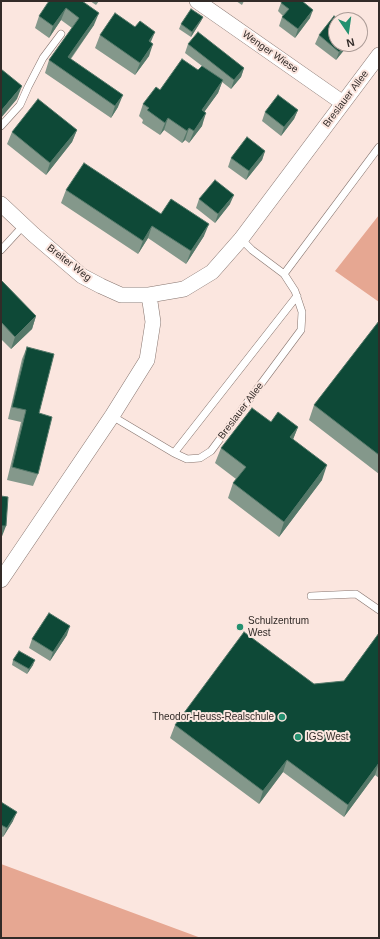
<!DOCTYPE html>
<html>
<head>
<meta charset="utf-8">
<style>
  body { margin:0 }
  #map { position:relative; width:380px; height:939px; overflow:hidden; background:#fbe6df; font-family:Arial,sans-serif }
  canvas { display:block }
  .frame { position:absolute; inset:0; border:2px solid #322b28; pointer-events:none }
  .north { position:absolute; left:328px; top:12px; width:40px; height:40px; box-sizing:border-box; background:#fbe6df; border:1px solid #ab9b96; border-radius:50%; rotate:167deg; font-size:11px; font-weight:700; line-height:16px; text-align:center; color:#322b28 }
  .north::after { content:''; display:block; margin:auto; width:14px; height:18px; background:#24906f; clip-path:polygon(50% 0,100% 100%,50% 72%,0 100%) }
</style>
</head>
<body>
<div id="map">
<canvas width="380" height="939"></canvas>
<div class="frame"></div>
<div class="north">N</div>
</div>
<script>
const context = document.querySelector('canvas').getContext('2d');
context.lineJoin = 'round';
function fill(path, color) { context.fillStyle = color; context.fill(path, 'evenodd'); }
const toPath = rows => new Path2D(rows.map(r => 'M' + r).join(''));
function trace(path, color, width, dash) { context.strokeStyle = color; context.lineWidth = width; context.lineCap = dash ? 'butt' : 'round'; context.setLineDash(dash || []); context.stroke(path); }
function drawText(font, color, halo, rows, align = 'center') {
  context.font = font + ' Arial,sans-serif'; context.lineWidth = 4; context.setLineDash([]); context.textBaseline = 'middle'; context.strokeStyle = halo; context.fillStyle = color; for (const [text, x, y, turn = 0] of rows) {
    context.save(); context.translate(x, y); context.rotate((+turn || 0) * Math.PI / 180); context.textAlign = isNaN(turn) ? turn : align; if (halo) context.strokeText(text, 0, 0); context.fillText(text, 0, 0); context.restore();
  }
}
const green = toPath([
  [379,215,379,302,335,271],
  [1,864,201,938,1,938]
]);
const service = toPath([
  [1,126,20,105,28,87,43,58,61,34],
  [1,250,24,225],
  [284,274,379,147],
  [112,416,174,453,187,459,200,458,211,451,301,330,302,312,295,291,284,274,252,250,241,239],
  [174,453,297,296],
  [311,596,356,594,379,610]
]);
const minor = toPath([
  [197,1,343,103],
  [1,204,34,235,82,276,101,286,121,295,149,295,184,289,212,272,241,239,379,55],
  [1,580,112,416,147,360,153,322,149,295]
]);
const wall = toPath([
  [82,1,94,25,71,59,118,107,111,118,45,73,49,60,72,28,61,20,49,38,35,28,39,16],
  [90,1,99,1,96,5],
  [236,1,244,1,242,5],
  [281,3,310,18,295,38,279,26,282,17,283,16,278,11],
  [203,17,201,21,191,37,179,29,181,24],
  [100,35,151,42,149,56,135,75,95,48],
  [319,35,336,44,349,44,336,60,315,44],
  [188,44,244,68,241,77,231,89,222,82,218,93,204,112,202,126,189,143,185,140,182,143,164,130,160,135,142,123,143,120,139,116,143,104,160,90,198,70,202,66,185,53],
  [298,110,294,119,281,136,262,121,265,112],
  [77,130,72,142,46,175,7,144,12,132],
  [265,151,262,160,246,180,228,167,231,158],
  [66,190,161,214,204,236,186,264,148,238,138,254,61,203],
  [199,199,230,204,215,223,196,208],
  [1,280,36,316,32,329,11,349,1,339],
  [379,321,379,474,309,420,314,405],
  [27,347,39,413,38,474,33,486,7,480,21,422,8,419,22,359],
  [271,422,298,427,293,439,322,480,279,537,228,498,233,483,236,479,215,463,221,448],
  [379,633,379,778,375,775,344,817,283,772,259,804,170,738,175,725,314,684,344,681],
  [67,635,50,661,29,648,32,639],
  [13,660,33,665,27,674,12,665],
  [1,802,13,821,3,837,1,836]
]);
const shadedWall = toPath([
  [66,8,61,20,49,38,53,26],
  [313,10,310,18,295,38,298,29],
  [99,13,94,25,63,69,68,57],
  [203,17,201,21,191,37,192,32],
  [155,32,150,44,149,41],
  [153,44,149,56,135,75,140,63],
  [345,44,349,44,336,60,339,52],
  [244,68,241,77,231,89,234,80],
  [223,80,218,93,197,122,202,110],
  [22,86,17,99,1,118,1,111],
  [123,95,118,107,111,118,115,106],
  [298,110,294,119,281,136,284,127],
  [206,113,202,126,189,143,194,131],
  [168,118,164,130,160,135,165,123],
  [189,128,185,140,182,143,187,131],
  [77,130,72,142,46,175,50,163],
  [265,151,262,160,246,180,249,171],
  [234,195,230,204,215,223,218,214],
  [209,224,204,236,186,264,191,251],
  [152,226,148,238,138,254,143,241],
  [36,316,32,329,11,349,15,337],
  [298,427,292,442,290,437],
  [327,465,322,480,279,537,284,522],
  [1,526,6,526,1,539],
  [70,626,67,635,50,661,53,652],
  [35,660,33,665,27,674,29,669],
  [287,760,283,772,259,804,263,791],
  [379,763,375,775,344,817,348,805],
  [17,812,13,821,3,837,7,828]
]);
const building = toPath([
  [49,1,82,1,99,13,68,57,123,95,115,106,49,60,79,18,66,8,53,26,39,16,49,1],
  [282,1,302,1,313,10,298,29,282,17,289,9,281,3,282,1],
  [191,9,203,17,192,32,181,24,191,9],
  [115,13,135,27,140,21,155,32,149,41,153,44,140,63,100,35,115,13],
  [334,16,339,20,336,20,336,44,345,44,339,52,319,35,334,16],
  [198,32,244,68,234,80,188,44,198,32],
  [182,59,198,70,202,66,223,80,202,110,206,113,194,131,189,128,187,131,168,118,165,123,147,110,149,108,143,104,156,87,160,90,182,59],
  [1,69,22,86,1,111,1,69],
  [278,95,298,110,284,127,265,112,278,95],
  [38,99,77,130,50,163,12,132,38,99],
  [247,137,265,151,249,171,231,158,247,137],
  [84,163,161,214,171,199,209,224,191,251,152,226,143,241,66,190,84,163],
  [215,180,234,195,218,214,199,199,215,180],
  [1,280,36,316,15,337,1,322,1,280],
  [379,321,379,455,314,405,379,321],
  [27,347,54,354,39,413,52,417,38,474,12,467,26,410,12,407,27,347],
  [252,408,271,422,278,412,298,427,290,437,327,465,284,522,233,483,246,467,221,448,252,408],
  [1,496,8,497,6,526,1,526,1,496],
  [49,613,70,626,53,652,32,639,49,613],
  [244,632,314,684,344,681,379,633,379,763,348,805,287,760,263,791,175,725,244,632],
  [19,651,35,660,29,669,13,660,19,651],
  [1,802,17,812,7,828,1,825,1,802]
]);
const markers = [
  [240,627,4,"#24906f"],
  [282,717,4,"#24906f"],
  [298,737,4,"#24906f"]
];
const streetNames = [
  ["Wenger Wiese",270,52,35],
  ["Breslauer Allee",346,99,-53],
  ["Breiter Weg",69,263,38],
  ["Breslauer Allee",241,411,-53]
];
const poiNames = [
  ["Schulzentrum",248,621],
  ["West",248,633],
  ["Theodor-Heuss-Realschule",274,717,"right"],
  ["IGS West",306,737]
];
fill(green, '#e6a792');
trace(service, '#86746e', 8);
trace(minor, '#86746e', 16);
trace(service, '#fff', 7);
trace(minor, '#fff', 15);
fill(wall, '#84988b');
fill(shadedWall, '#557869');
fill(building, '#0e4937');
trace(building, '#557869', 1);
for (const [x, y, r, color] of markers) { const dot = new Path2D(); dot.arc(x, y, r, 0, 2 * Math.PI); context.fillStyle = color; context.fill(dot); trace(dot, '#fbe6df', 1.5); }
drawText('10px', '#322b28', '#fbe6df', streetNames);
drawText('10px', '#322b28', '#fbe6df', poiNames, 'left');
</script>
</body>
</html>
